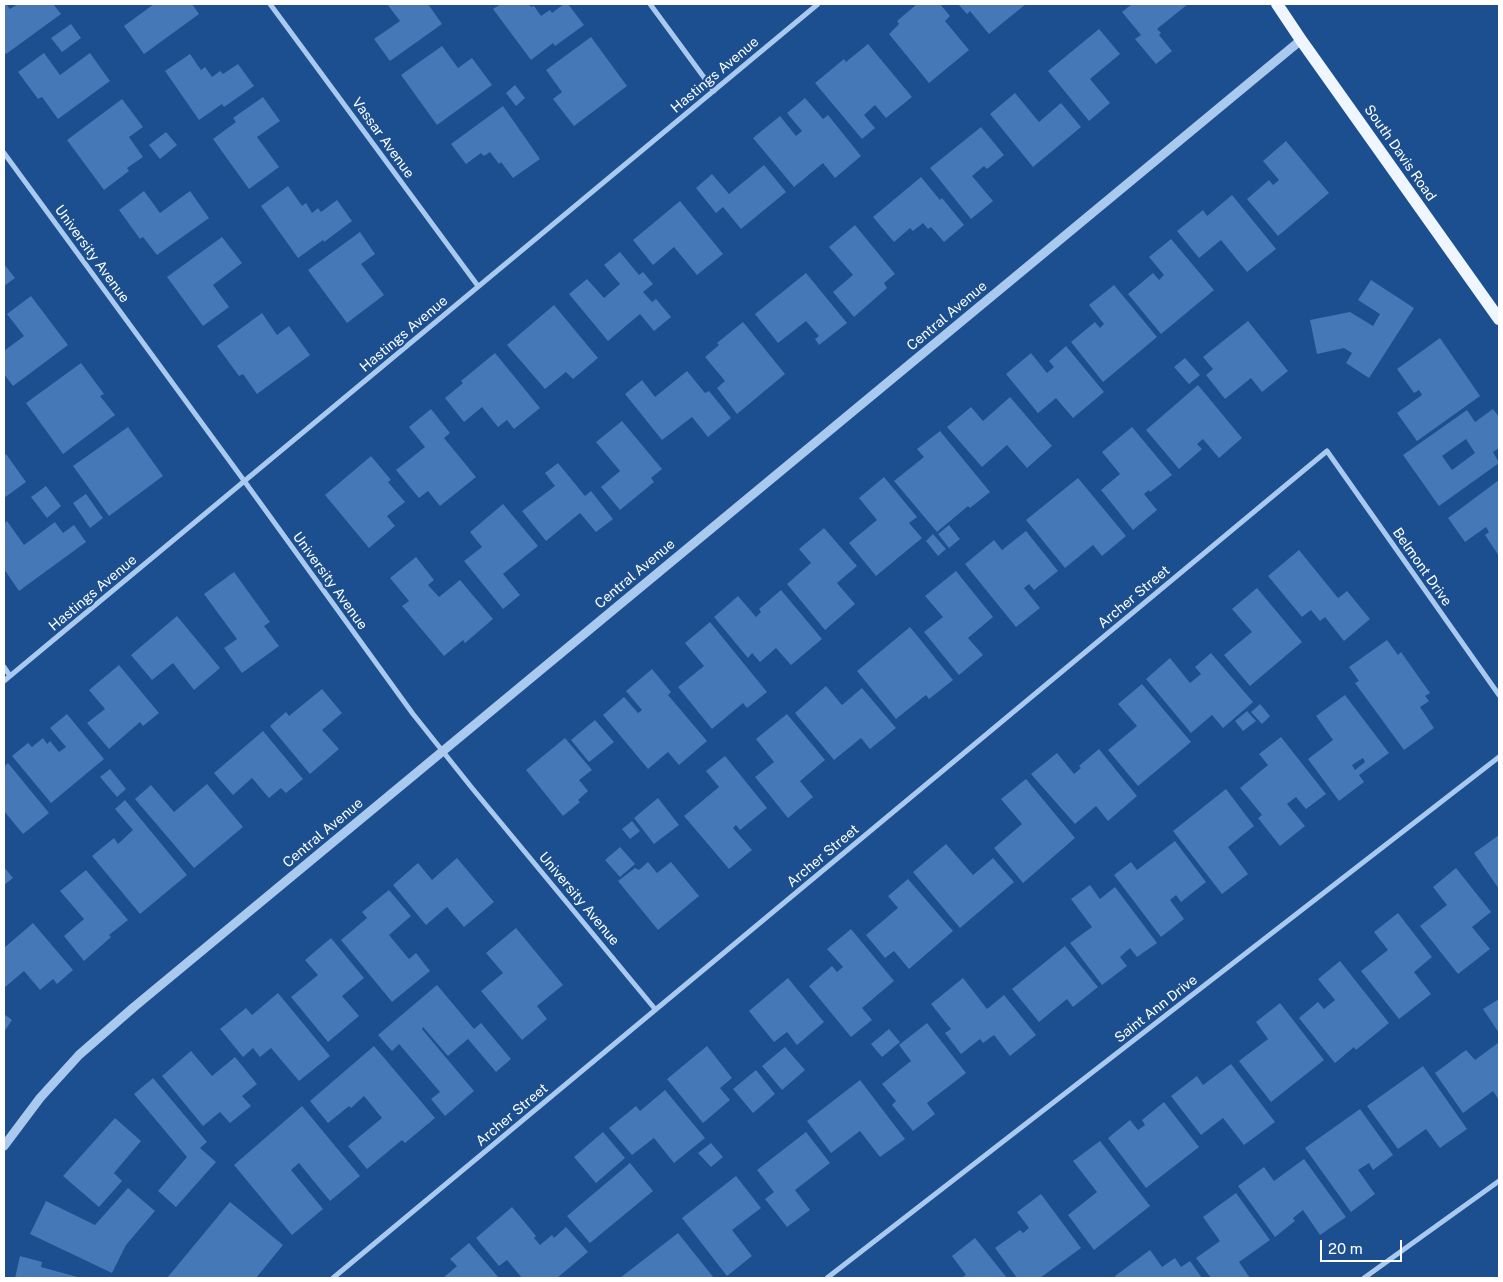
<!DOCTYPE html>
<html>
<head>
<meta charset="utf-8">
<style>
  body { margin:0 }
  #map { position:relative; width:1503px; height:1282px; overflow:hidden; background:#1b4f8f; font-family:"Public Sans",sans-serif }
  canvas { display:block }
  .frame { position:absolute; inset:0; border:5px solid #fff; pointer-events:none }
  .scale { position:absolute; left:1320px; top:1240px; width:82px; height:22px; box-sizing:border-box; border:2px solid #fff; border-top:0; padding-left:6px; font-size:15px; line-height:18px; white-space:nowrap; color:#fff; -webkit-text-stroke:4px #1b4f8f; paint-order:stroke }
</style>
</head>
<body>
<div id="map">
<canvas width="1503" height="1282"></canvas>
<div class="frame"></div>
<div class="scale">20 m</div>
</div>
<script>
const context = document.querySelector('canvas').getContext('2d');
context.lineJoin = 'round';
function fill(path, color) { context.fillStyle = color; context.fill(path, 'evenodd'); }
const toPath = rows => new Path2D(rows.map(r => 'M' + r).join(''));
function trace(path, color, width, dash) { context.strokeStyle = color; context.lineWidth = width; context.lineCap = dash ? 'butt' : 'round'; context.setLineDash(dash || []); context.stroke(path); }
function drawText(font, color, halo, rows, align = 'center') {
  context.font = font + ' "Public Sans",sans-serif'; context.lineWidth = 4.5; context.setLineDash([]); context.textBaseline = 'middle'; context.strokeStyle = halo; context.fillStyle = color; for (const [text, x, y, turn = 0] of rows) {
    context.save(); context.translate(x, y); context.rotate((+turn || 0) * Math.PI / 180); context.textAlign = isNaN(turn) ? turn : align; if (halo) context.strokeText(text, 0, 0); context.fillText(text, 0, 0); context.restore();
  }
}
const building = toPath([
  [4,4,6,4,10,9,18,4,53,4,61,14,6,54,4,52],
  [154,4,192,4,199,14,144,54,124,26],
  [387,4,428,4,442,24,390,61,374,39,400,21],
  [501,4,529,4,531,7,534,6,541,16,550,10,552,13,564,4,568,4,584,25,555,46,553,43,531,60,493,9],
  [917,4,940,4,950,16,945,21,969,50,929,83,889,34,899,24,897,21],
  [958,4,1026,4,989,34,970,11,967,14],
  [1132,4,1188,4,1157,29,1161,33,1159,35,1172,51,1156,64,1135,39,1141,35,1122,12],
  [71,24,81,38,62,52,51,38],
  [1099,29,1120,54,1090,79,1110,103,1089,121,1048,71],
  [591,37,627,86,574,126,553,99,562,92,546,70],
  [868,44,912,97,886,118,875,105,864,115,875,128,862,139,815,83,844,59,846,62],
  [442,46,458,68,472,58,492,85,437,125,401,75],
  [44,53,60,75,90,53,110,81,58,119,42,97,38,99,18,72],
  [190,54,201,70,205,67,212,77,220,71,223,74,238,64,254,86,224,107,222,104,199,120,165,71],
  [515,85,525,98,516,106,506,93],
  [1015,93,1039,122,1061,103,1081,127,1033,167,990,114],
  [263,97,280,121,257,137,279,167,249,189,213,139,236,122,233,118],
  [805,98,823,119,828,115,861,156,835,178,823,163,794,187,753,138,780,116,796,136,802,131,787,113],
  [122,99,143,127,129,137,143,157,127,168,129,171,104,190,67,140],
  [503,106,540,159,513,178,501,162,499,164,490,152,484,156,481,153,466,164,451,144],
  [981,127,1004,155,987,169,984,166,972,176,993,201,971,219,930,168],
  [166,132,177,145,160,159,149,145],
  [1286,141,1329,193,1278,236,1247,199,1269,180,1273,185,1279,180,1263,161],
  [764,165,786,192,741,229,723,207,716,213,696,188,712,174,729,194],
  [921,177,940,200,942,198,964,225,944,242,931,227,928,229,923,223,913,231,910,228,894,242,873,217],
  [288,186,302,206,306,203,312,213,318,208,321,212,337,200,352,221,324,242,323,240,298,258,261,206],
  [144,191,160,213,190,191,209,218,157,255,143,237,140,239,119,210],
  [1232,195,1276,249,1247,272,1221,240,1199,258,1177,231,1203,210,1207,216],
  [680,201,723,254,697,275,674,247,653,265,633,240],
  [855,225,895,274,884,283,887,288,854,317,833,292,853,275,829,247],
  [360,232,375,254,361,264,384,295,347,323,308,270],
  [222,237,242,263,213,285,229,307,203,326,167,277],
  [1171,239,1214,290,1161,334,1128,294,1153,273,1159,280,1164,275,1149,257],
  [620,252,639,275,643,272,653,284,643,292,652,302,656,299,671,317,654,331,640,314,608,341,569,294,587,279,604,298,620,284,604,265],
  [4,264,15,278,4,286],
  [806,273,847,323,819,345,815,339,819,336,806,321,778,343,755,314],
  [1371,280,1414,308,1369,378,1346,363,1352,353,1344,348,1317,354,1310,320,1350,312,1373,326,1380,314,1358,300],
  [1114,285,1157,337,1103,382,1071,342,1095,322,1100,328,1104,324,1089,305],
  [31,296,68,345,13,386,4,374,4,351,24,336,7,314],
  [554,305,598,358,573,379,566,372,545,389,507,345],
  [262,313,277,335,289,326,310,355,257,394,243,374,239,376,217,346],
  [1248,321,1288,371,1262,392,1251,378,1225,399,1206,375,1213,369,1203,357],
  [743,322,785,374,737,414,717,388,725,381,705,357,719,345,717,343],
  [1440,338,1480,396,1417,441,1397,413,1422,395,1419,390,1414,393,1397,369],
  [1066,346,1104,392,1073,418,1056,398,1038,413,1006,374,1031,353,1047,373,1054,367,1049,361],
  [495,353,540,408,514,429,507,420,498,427,482,407,464,422,445,398,463,383,461,381],
  [1185,358,1200,375,1189,384,1174,367],
  [81,363,104,394,100,396,115,415,63,454,26,403],
  [687,371,705,393,709,391,731,418,708,437,692,417,662,440,625,394,642,380,655,397],
  [1198,385,1242,438,1219,458,1203,439,1197,444,1202,449,1179,469,1146,430],
  [1010,397,1052,446,1027,468,1007,445,982,467,947,427,971,407,983,421],
  [431,409,450,433,444,438,476,477,440,506,428,491,419,498,396,470,425,447,409,427],
  [1493,409,1499,417,1499,448,1493,452,1499,463,1439,506,1403,455,1467,410,1475,422],
  [1466,439,1475,453,1452,470,1442,456],
  [622,421,662,469,651,478,654,482,620,510,601,487,620,471,596,442],
  [128,427,163,476,109,516,73,466],
  [1132,427,1172,475,1150,492,1149,490,1144,494,1157,510,1133,530,1101,490,1120,474,1102,452],
  [940,431,990,492,970,508,968,506,937,532,894,481,924,457,917,449],
  [6,454,26,482,4,498,4,456],
  [371,456,391,480,388,482,405,502,387,516,395,526,369,548,325,495],
  [558,463,585,496,591,491,613,519,596,532,580,513,546,541,522,511,555,486,545,473],
  [884,477,917,517,909,523,922,538,876,576,849,543,877,520,859,498],
  [1078,478,1126,536,1102,556,1093,545,1065,568,1026,520],
  [1499,480,1499,556,1485,535,1489,532,1486,527,1465,542,1448,518],
  [46,486,61,506,47,518,31,497],
  [86,494,103,518,90,528,73,503],
  [503,504,538,546,503,574,520,595,503,609,464,561,482,547,470,532],
  [7,521,24,545,55,522,63,533,74,525,86,542,19,591,4,569,4,524],
  [949,525,960,539,949,548,938,534],
  [824,528,857,566,837,583,855,604,825,630,787,584,811,563,799,549],
  [1026,531,1058,571,1034,590,1029,584,1024,588,1040,608,1016,627,965,564,994,540,1002,550],
  [933,534,946,549,938,556,926,541],
  [1299,550,1338,598,1347,591,1370,619,1344,641,1325,617,1320,621,1311,610,1302,617,1268,576],
  [416,557,434,580,428,585,439,597,460,580,493,619,465,643,463,640,444,656,402,606,409,601,390,578],
  [956,571,993,617,968,638,983,655,959,675,924,632,943,617,925,596],
  [234,572,270,622,264,626,279,646,242,673,224,648,237,639,204,594],
  [1257,588,1302,642,1250,686,1224,655,1252,632,1232,609],
  [781,590,822,639,791,665,776,648,760,662,752,653,748,658,714,617,738,596,756,617,761,612,759,609],
  [177,616,220,668,194,690,173,663,152,680,131,655],
  [710,622,767,692,747,708,743,703,712,729,678,687,704,666,685,643],
  [910,627,953,680,929,699,926,695,896,719,857,671],
  [1387,640,1398,655,1401,652,1430,693,1425,696,1429,701,1420,707,1434,728,1404,750,1355,683,1359,681,1349,667],
  [1211,653,1253,702,1223,728,1212,715,1191,733,1146,679,1170,658,1190,683,1201,674,1195,667],
  [119,665,159,713,143,726,140,722,109,749,87,723,105,709,89,690],
  [652,669,671,692,668,695,707,741,679,765,668,752,648,769,603,715,624,697,638,713,642,710,626,691],
  [1142,684,1191,742,1138,786,1108,750,1137,726,1118,704],
  [826,686,842,705,862,688,896,728,870,749,861,738,834,760,795,713],
  [322,689,342,713,322,730,339,749,310,774,270,726,286,712,289,716],
  [1345,695,1389,753,1359,775,1364,782,1339,801,1308,759,1333,740,1316,716],
  [1363,758,1365,762,1355,770,1352,765],
  [1260,704,1270,716,1262,724,1251,712],
  [1247,711,1256,721,1243,731,1235,721],
  [67,714,104,759,51,803,12,756,28,743,32,747,43,738,47,744,50,741,59,752,66,747,50,728],
  [787,714,825,760,800,781,813,797,788,818,755,777,774,762,756,739],
  [595,720,614,742,589,762,571,740],
  [263,731,303,779,286,793,281,788,269,798,252,778,233,795,214,773],
  [1281,737,1326,794,1306,809,1296,797,1287,804,1305,826,1280,846,1258,818,1262,815,1240,788,1268,765,1259,754],
  [565,738,592,770,579,780,588,791,578,800,580,802,563,816,526,770],
  [1099,749,1137,796,1108,821,1096,806,1075,824,1031,774,1057,753,1074,774,1081,768,1079,766],
  [725,756,767,808,740,830,736,825,733,828,752,850,729,869,684,816,719,787,706,771],
  [8,763,49,813,23,834,4,811,4,767],
  [110,769,126,789,117,797,100,777],
  [1026,779,1075,838,1023,883,994,848,1022,824,1001,799],
  [207,784,243,827,194,868,135,799,151,785,174,812],
  [1226,789,1254,826,1228,847,1248,874,1222,894,1173,831],
  [658,798,679,825,654,844,634,818],
  [125,800,187,875,140,914,92,856,114,838,118,844,133,830,115,809],
  [632,821,640,831,630,839,622,829],
  [1499,835,1499,889,1474,853],
  [1175,841,1206,882,1181,902,1176,895,1170,900,1184,919,1161,937,1114,875,1131,862,1137,870],
  [946,844,973,875,993,858,1014,882,960,928,913,872],
  [620,847,635,864,620,877,605,860],
  [457,858,494,902,464,927,447,907,426,925,393,885,418,863,432,880],
  [648,862,657,873,671,862,699,896,658,930,618,881,635,868,639,870],
  [4,867,13,878,4,885],
  [1456,868,1491,912,1472,927,1490,949,1458,974,1420,926,1447,905,1433,887],
  [86,870,128,920,109,935,111,937,84,961,64,936,84,919,60,891],
  [908,879,953,931,909,969,894,951,885,958,866,935,898,908,888,896],
  [1090,885,1100,899,1115,887,1157,943,1137,957,1130,948,1120,957,1127,966,1102,985,1070,943,1092,927,1071,899],
  [389,890,411,916,389,935,409,959,416,953,430,971,392,1002,341,940,367,918,362,912],
  [1398,913,1432,957,1414,972,1431,994,1399,1019,1361,971,1388,950,1374,932],
  [33,923,73,970,57,984,53,979,40,990,24,971,4,988,4,948],
  [516,928,563,985,537,1006,547,1019,522,1040,481,991,503,973,486,953],
  [851,929,894,981,862,1008,872,1020,851,1037,809,986,832,966,837,972,843,967,827,949],
  [331,938,364,978,342,996,359,1016,328,1042,291,997,318,975,305,960],
  [1065,946,1098,987,1073,1007,1067,999,1039,1022,1012,989],
  [1340,961,1389,1023,1356,1050,1354,1047,1335,1063,1299,1018,1318,1002,1324,1009,1335,1000,1318,979],
  [788,978,824,1022,797,1045,787,1032,774,1042,749,1011],
  [963,978,987,1009,1004,995,1036,1035,1010,1056,994,1035,983,1043,980,1039,961,1054,945,1033,951,1029,931,1004],
  [437,985,474,1029,481,1023,511,1059,496,1072,468,1039,448,1056,423,1027,422,1029,474,1091,445,1116,431,1099,440,1092,399,1044,392,1051,378,1035],
  [278,993,330,1056,299,1081,271,1048,260,1057,253,1048,243,1057,220,1029,246,1008,252,1015],
  [1499,999,1499,1033,1483,1009],
  [1280,1003,1324,1060,1271,1102,1239,1061,1268,1039,1256,1022],
  [4,1014,12,1020,4,1032],
  [927,1023,966,1073,927,1103,935,1114,913,1131,892,1105,896,1101,882,1084,911,1061,899,1045],
  [889,1029,900,1042,882,1057,871,1044],
  [1498,1043,1499,1100,1493,1091,1463,1113,1435,1073,1466,1050,1475,1060],
  [374,1046,435,1118,405,1143,402,1140,367,1169,348,1146,382,1118,364,1096,351,1108,349,1106,328,1123,310,1101],
  [707,1046,732,1078,720,1088,730,1100,703,1123,667,1079],
  [785,1047,805,1070,782,1090,762,1066],
  [191,1051,212,1076,235,1057,257,1084,242,1096,251,1106,230,1123,220,1112,203,1126,162,1076],
  [1231,1064,1275,1122,1244,1145,1223,1118,1201,1135,1171,1096,1197,1076,1203,1085],
  [1423,1066,1467,1129,1440,1148,1426,1129,1398,1149,1367,1106],
  [756,1070,775,1094,753,1113,733,1089],
  [153,1078,207,1142,200,1148,216,1162,176,1207,158,1191,187,1157,134,1094],
  [860,1080,905,1139,880,1157,860,1131,831,1153,807,1121],
  [665,1090,705,1138,674,1163,654,1138,632,1155,609,1128,636,1106,640,1111],
  [1164,1102,1199,1147,1146,1188,1108,1138,1130,1120,1138,1130,1145,1125,1142,1120],
  [302,1106,360,1176,330,1201,299,1163,291,1170,323,1209,292,1235,234,1165],
  [1360,1109,1393,1155,1373,1170,1369,1163,1358,1170,1375,1194,1351,1212,1305,1148],
  [115,1118,141,1141,114,1173,122,1181,99,1207,63,1176],
  [603,1132,625,1158,596,1183,574,1157],
  [806,1132,830,1163,795,1190,810,1210,787,1227,765,1199,774,1192,757,1170],
  [1100,1141,1150,1206,1094,1250,1068,1215,1097,1192,1073,1161],
  [711,1143,723,1157,711,1167,698,1153],
  [1304,1159,1346,1217,1320,1235,1303,1210,1293,1218,1295,1221,1275,1237,1238,1186,1264,1167,1274,1181],
  [630,1163,653,1191,590,1243,567,1216],
  [736,1176,761,1208,732,1230,752,1256,727,1276,682,1218],
  [128,1188,155,1211,126,1245,112,1273,30,1234,46,1201,95,1225],
  [1236,1193,1270,1240,1239,1262,1250,1278,1211,1278,1196,1258,1220,1241,1203,1217],
  [1041,1194,1081,1248,1040,1278,1017,1278,995,1248,1020,1230,1023,1233,1029,1228,1017,1212],
  [230,1202,283,1245,256,1278,167,1278],
  [512,1207,536,1236,534,1238,540,1245,552,1235,554,1238,566,1227,588,1252,557,1278,522,1278,507,1260,499,1266,476,1238],
  [678,1233,714,1278,620,1278],
  [975,1238,1007,1278,961,1278,966,1275,952,1256],
  [469,1243,499,1278,443,1278,457,1266,450,1259],
  [1150,1250,1162,1267,1175,1258,1181,1267,1190,1261,1202,1278,1116,1278,1115,1276],
  [20,1256,42,1262,41,1267,81,1278,15,1278]
]);
const minor = toPath([
  [270,4,478,286],
  [650,4,714,91],
  [4,153,245,482,413,714,472,788,655,1009],
  [4,667,10,676],
  [4,681,818,4],
  [333,1278,1327,451,1499,695],
  [827,1278,1499,757],
  [1364,1278,1499,1181]
]);
const tertiary = toPath([
  [4,1146,40,1098,79,1055,134,1007,1301,40]
]);
const primary = toPath([
  [1277,4,1301,40,1499,319]
]);
const streetNames = [
  ["Hastings Avenue",715,75,-40],
  ["Vassar Avenue",383,138,54],
  ["South Davis Road",1400,153,55],
  ["University Avenue",92,254,54],
  ["Central Avenue",947,316,-40],
  ["Hastings Avenue",404,334,-40],
  ["Belmont Drive",1422,567,55],
  ["Central Avenue",635,574,-40],
  ["University Avenue",330,581,54],
  ["Hastings Avenue",93,593,-40],
  ["Archer Street",1134,597,-40],
  ["Central Avenue",323,833,-40],
  ["Archer Street",823,856,-40],
  ["University Avenue",579,899,50],
  ["Saint Ann Drive",1156,1009,-38],
  ["Archer Street",512,1115,-40]
];
fill(building, '#4478b7');
trace(minor, '#a9c9ee', 5);
trace(tertiary, '#a9c9ee', 9);
trace(primary, '#f0f6ff', 12);
drawText('14px', '#fff', '#1b4f8f', streetNames);
</script>
</body>
</html>
